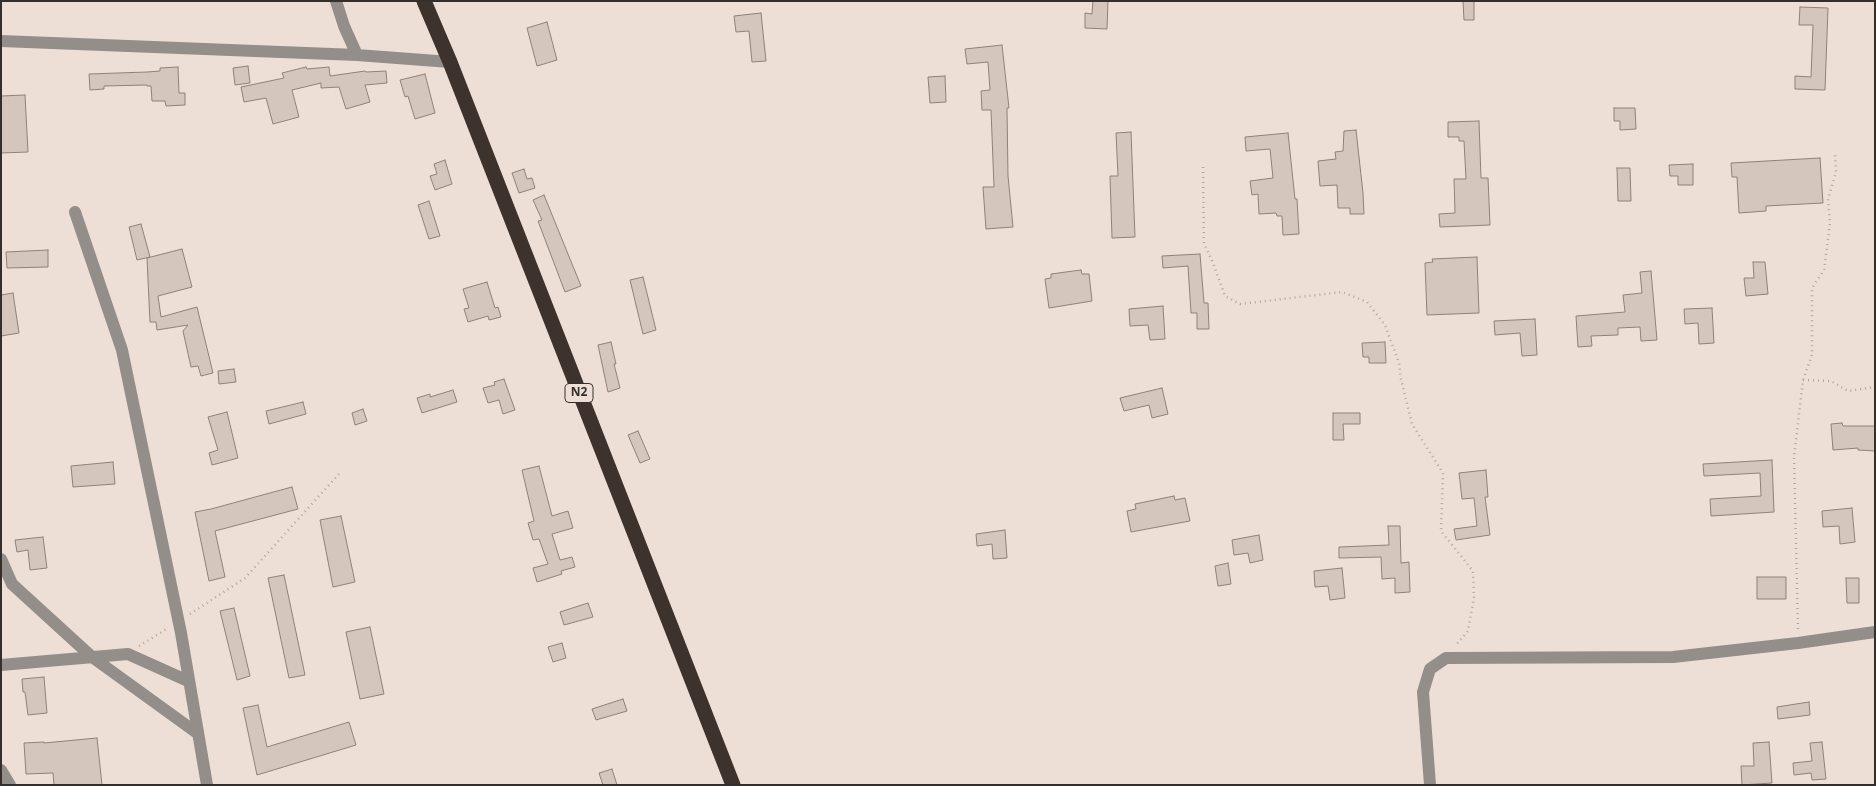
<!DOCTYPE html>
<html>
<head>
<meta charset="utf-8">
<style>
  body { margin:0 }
  #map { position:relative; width:1876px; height:786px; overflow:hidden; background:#eedfd6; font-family:"Open Sans",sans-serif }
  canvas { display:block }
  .frame { position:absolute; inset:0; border:2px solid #342f2b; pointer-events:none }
</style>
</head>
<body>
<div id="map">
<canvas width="1876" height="786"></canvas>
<div class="frame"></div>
</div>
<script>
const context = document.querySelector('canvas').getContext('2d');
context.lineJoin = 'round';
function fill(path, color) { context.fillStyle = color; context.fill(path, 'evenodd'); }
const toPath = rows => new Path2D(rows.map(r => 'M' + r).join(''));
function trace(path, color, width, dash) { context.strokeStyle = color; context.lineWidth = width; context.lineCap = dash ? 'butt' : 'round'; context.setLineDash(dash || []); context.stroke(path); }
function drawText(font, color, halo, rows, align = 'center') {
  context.font = font + ' "Open Sans",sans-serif'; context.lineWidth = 4; context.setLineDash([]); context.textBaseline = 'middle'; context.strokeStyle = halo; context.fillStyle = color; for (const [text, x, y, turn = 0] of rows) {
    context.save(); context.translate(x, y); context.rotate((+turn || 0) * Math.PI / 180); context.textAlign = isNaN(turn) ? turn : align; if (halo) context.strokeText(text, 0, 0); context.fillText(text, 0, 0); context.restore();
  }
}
const building = toPath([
  [1093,1,1108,1,1107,29,1085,28,1085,13,1092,14,1093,1],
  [1463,1,1474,1,1474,20,1464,20,1463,1],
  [1800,7,1828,8,1825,90,1795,89,1795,76,1811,77,1813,25,1799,25,1800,7],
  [761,13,766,61,752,62,749,31,736,32,734,16,761,13],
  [547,22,557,60,537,66,527,28,547,22],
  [1002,45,1009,108,1007,108,1008,176,1013,227,986,229,983,187,994,187,991,110,982,110,981,91,990,90,988,62,967,64,965,49,1002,45],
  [248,66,250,83,235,85,233,68,248,66],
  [178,67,179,93,185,93,185,105,166,106,165,101,152,101,151,86,147,86,147,85,104,86,104,89,90,90,89,74,147,72,160,71,160,68,178,67],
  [306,67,307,69,329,67,330,76,365,71,366,72,386,71,387,83,365,85,370,102,346,109,339,87,321,88,321,83,292,90,299,117,273,124,266,98,244,102,241,87,284,78,282,73,306,67],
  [425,74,435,113,415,119,408,96,405,97,400,80,425,74],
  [945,76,946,102,930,103,928,77,945,76],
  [25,95,28,152,1,153,1,96,25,95],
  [1614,108,1635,108,1636,129,1620,130,1620,121,1614,121,1614,108],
  [1479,121,1481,178,1488,178,1490,225,1440,227,1439,214,1455,213,1454,179,1466,179,1464,141,1459,141,1459,137,1448,137,1448,122,1479,121],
  [1356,130,1363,193,1364,214,1350,214,1350,208,1338,208,1337,185,1320,186,1318,161,1336,159,1335,152,1343,151,1344,131,1356,130],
  [1131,132,1135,237,1112,238,1110,176,1118,176,1116,133,1131,132],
  [1288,133,1295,199,1297,199,1299,234,1283,235,1282,216,1277,216,1276,213,1259,214,1258,194,1252,195,1250,181,1273,178,1270,149,1246,151,1245,137,1288,133],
  [1820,158,1823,203,1766,206,1766,211,1739,213,1737,177,1732,177,1731,163,1820,158],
  [445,160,452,184,435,190,430,176,437,174,434,164,445,160],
  [1693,164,1693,185,1678,185,1678,176,1670,176,1669,165,1693,164],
  [1617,168,1630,168,1631,201,1618,201,1617,168],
  [524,169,527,179,532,178,535,188,519,193,512,173,524,169],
  [544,195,581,286,565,292,538,221,542,220,533,200,544,195],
  [429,201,440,236,429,239,418,205,429,201],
  [141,224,150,257,137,260,129,227,141,224],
  [182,249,192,287,158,296,161,317,197,307,213,373,201,376,198,366,191,367,183,331,188,325,157,330,156,322,150,322,147,258,182,249],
  [48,250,48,267,7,268,6,252,48,250],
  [1200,254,1204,303,1208,303,1209,329,1197,329,1197,313,1191,313,1188,266,1163,268,1162,256,1200,254],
  [1477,257,1479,313,1427,315,1425,263,1433,262,1432,259,1477,257],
  [1753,262,1765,262,1768,294,1746,296,1744,278,1754,278,1753,262],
  [1081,270,1082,274,1089,274,1092,301,1049,308,1045,279,1051,278,1051,274,1081,270],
  [1651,271,1657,340,1641,341,1640,327,1618,328,1618,335,1591,336,1592,346,1578,347,1576,316,1625,312,1623,295,1642,293,1640,272,1651,271],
  [643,277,656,330,643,334,630,280,643,277],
  [487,282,495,308,498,307,501,317,489,320,488,316,468,322,464,309,469,308,463,289,487,282],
  [13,293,19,333,1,336,1,295,13,293],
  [1163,306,1165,339,1150,340,1148,325,1130,326,1129,309,1163,306],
  [1712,308,1714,343,1699,344,1698,323,1685,324,1684,309,1712,308],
  [1535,319,1537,355,1522,356,1520,333,1495,335,1494,321,1535,319],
  [611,342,616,364,614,364,620,388,608,392,598,345,611,342],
  [1385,342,1386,363,1369,363,1369,357,1363,357,1362,343,1385,342],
  [234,369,236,382,219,384,218,371,234,369],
  [504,379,515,410,503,414,499,400,488,403,483,388,495,385,494,382,504,379],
  [1162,388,1168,414,1152,418,1149,405,1124,411,1120,398,1162,388],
  [453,390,457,402,422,413,417,398,430,394,430,397,453,390],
  [303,402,306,414,269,424,266,411,303,402],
  [363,409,367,421,355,425,352,413,363,409],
  [227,412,238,458,212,465,209,453,218,450,208,417,227,412],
  [1333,413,1360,413,1360,424,1343,424,1344,440,1333,440,1333,413],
  [1842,423,1843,426,1875,426,1875,451,1858,450,1858,448,1833,450,1831,424,1842,423],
  [638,431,650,459,640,463,628,435,638,431],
  [1772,460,1774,512,1711,516,1710,499,1761,496,1760,473,1704,476,1703,464,1772,460],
  [113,462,115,484,73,487,71,466,113,462],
  [539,466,552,516,568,511,573,528,552,534,560,560,572,557,575,567,561,571,562,574,537,582,533,568,548,564,539,539,533,540,528,523,534,521,522,470,539,466],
  [1486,470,1488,497,1485,497,1490,535,1456,540,1454,529,1477,526,1474,498,1462,499,1459,473,1486,470],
  [292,487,298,509,215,531,225,577,209,581,195,512,211,509,292,487],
  [1174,496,1175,500,1185,498,1190,521,1131,532,1127,511,1136,509,1135,504,1174,496],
  [1852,508,1855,542,1840,544,1839,526,1823,527,1822,511,1852,508],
  [341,516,355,582,333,587,320,520,341,516],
  [1388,526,1400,526,1401,563,1409,562,1410,592,1395,593,1395,578,1382,579,1381,557,1339,558,1339,547,1389,545,1388,526],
  [1005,530,1007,558,993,559,992,544,977,546,976,534,1005,530],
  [1259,535,1263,560,1250,563,1248,553,1234,555,1232,540,1259,535],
  [43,537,47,568,30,570,28,550,17,552,15,540,43,537],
  [1228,563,1231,584,1218,586,1215,566,1228,563],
  [1342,568,1345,598,1330,600,1328,586,1315,587,1314,571,1342,568],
  [284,575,305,675,289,678,268,578,284,575],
  [1757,577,1786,577,1786,599,1757,599,1757,577],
  [1846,578,1859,578,1859,603,1847,603,1846,578],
  [588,603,593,617,564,625,560,612,588,603],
  [234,608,250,676,237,680,220,611,234,608],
  [370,627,384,694,360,699,346,632,370,627],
  [562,643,566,658,553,662,548,647,562,643],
  [44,677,47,713,28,715,25,692,23,692,22,679,44,677],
  [623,699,627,711,596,720,592,709,623,699],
  [1809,702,1810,715,1778,719,1777,707,1809,702],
  [258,705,267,747,349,722,356,745,257,775,243,708,258,705],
  [97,738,102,785,54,785,53,773,26,774,24,743,44,742,44,743,97,738],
  [1769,742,1772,783,1742,785,1741,766,1754,766,1753,743,1769,742],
  [1822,742,1826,779,1812,780,1811,773,1794,775,1793,763,1812,761,1810,743,1822,742],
  [612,769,617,785,603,785,599,773,612,769]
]);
const path = toPath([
  [1203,167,1204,243,1213,263,1225,296,1240,304,1342,292,1367,302,1385,325,1399,363,1401,379,1412,424,1443,473,1441,531,1473,571,1474,597,1468,631,1456,645],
  [1803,380,1831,381,1848,391,1875,387],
  [190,614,245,578,339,474],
  [1798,629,1794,457,1803,380,1812,355,1812,288,1824,270,1830,223,1828,199,1836,172,1835,153],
  [139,646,168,628]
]);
const minor = toPath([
  [336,1,344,26,357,55],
  [1,41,357,55,450,62],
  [75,212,122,350,181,633,207,785],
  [1,559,12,584,92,657,197,733],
  [1,665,128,654,188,681],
  [1,770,10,785],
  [1430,785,1423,692,1430,669,1446,658,1673,657,1798,643,1875,632]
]);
const highway = toPath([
  [424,1,450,62,733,785]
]);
const shields = [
  [579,393,28]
];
const shieldNames = [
  ["N2",579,393]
];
fill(building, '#d4c6bd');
trace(building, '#8e8179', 1);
trace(path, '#b1a59e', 2.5, [1, 4]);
trace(minor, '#948e8a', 12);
trace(highway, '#3e332c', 15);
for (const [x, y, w] of shields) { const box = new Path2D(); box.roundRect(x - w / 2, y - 9.5, w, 19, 4); context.fillStyle = '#eedfd6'; context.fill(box); trace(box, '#342f2b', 1); }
drawText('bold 12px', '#342f2b', null, shieldNames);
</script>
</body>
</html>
